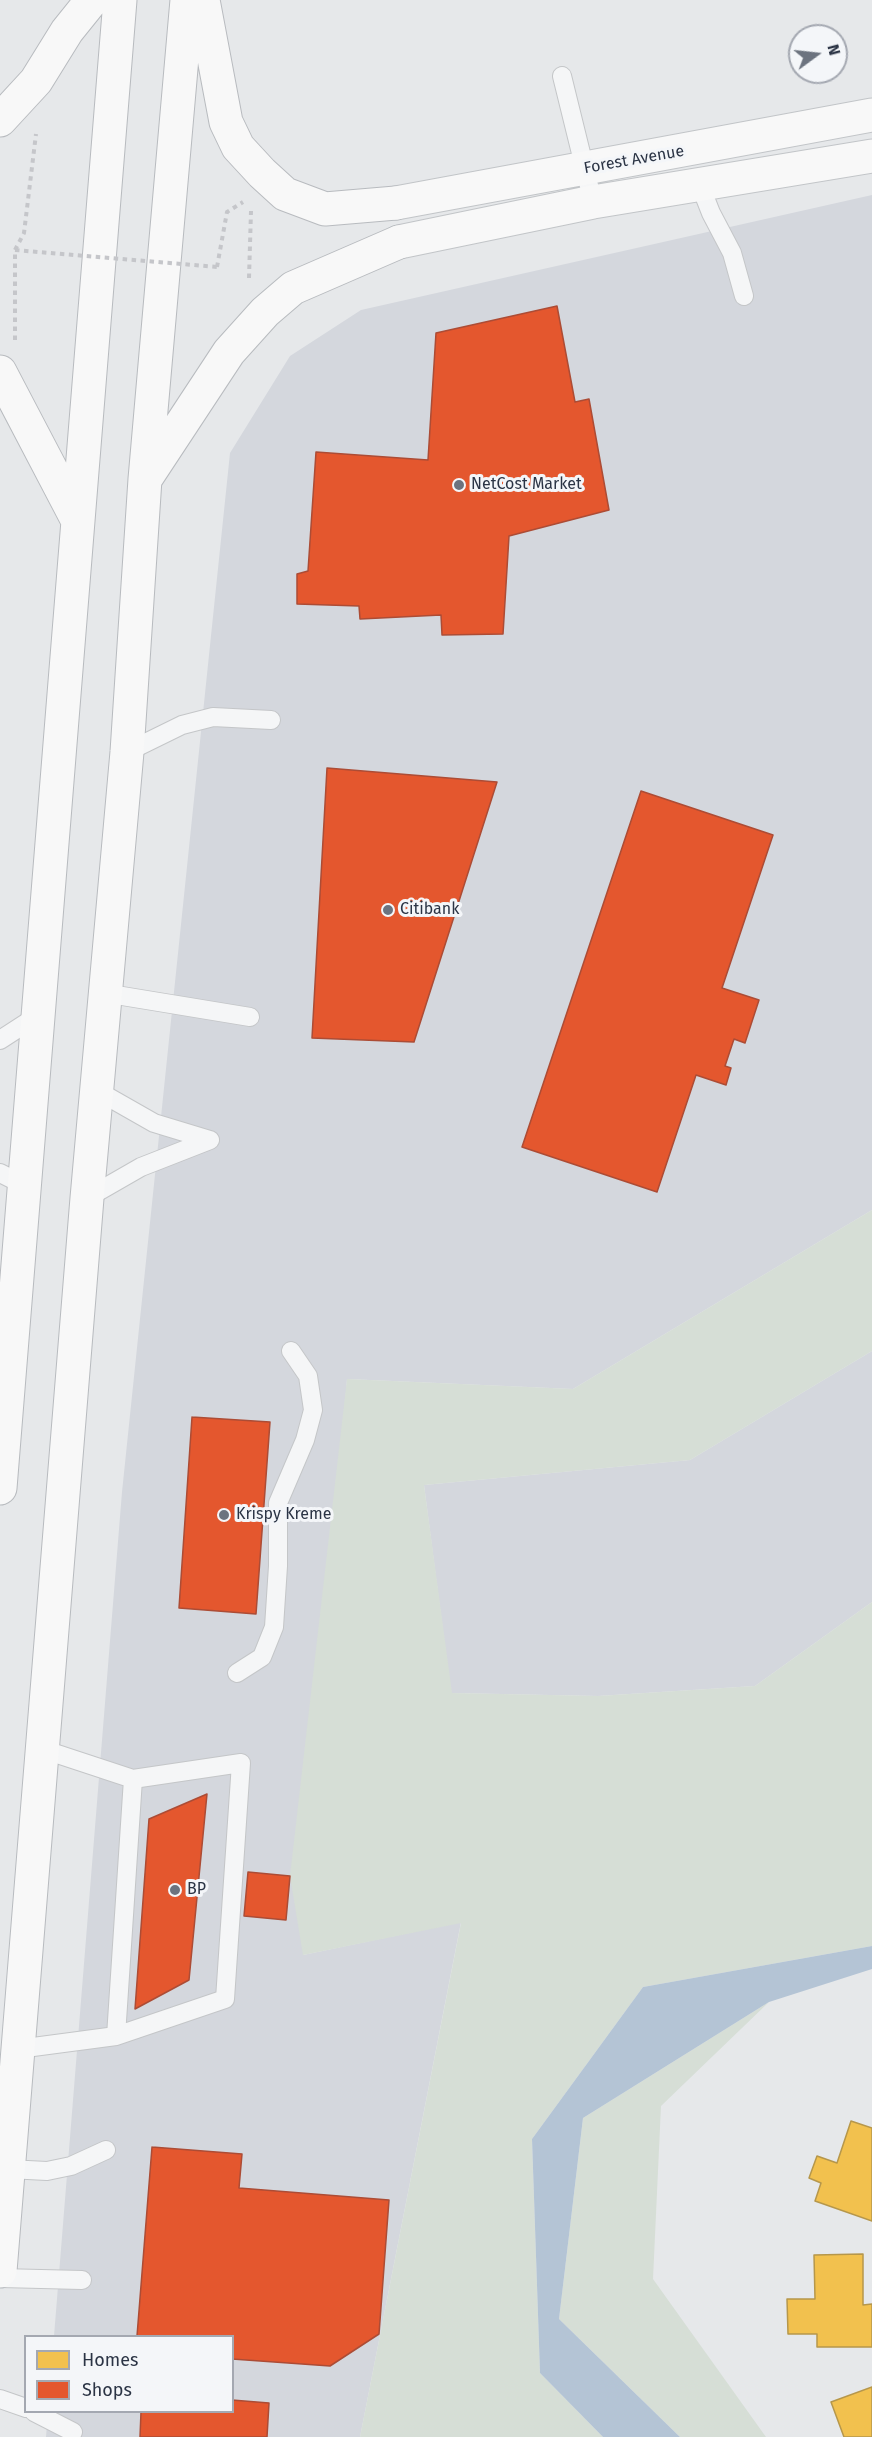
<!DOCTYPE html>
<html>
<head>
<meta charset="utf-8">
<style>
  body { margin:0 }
  #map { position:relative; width:872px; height:2437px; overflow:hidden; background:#e6e8ea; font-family:"Fira Sans",sans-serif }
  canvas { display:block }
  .legend { position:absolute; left:24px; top:2335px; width:210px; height:78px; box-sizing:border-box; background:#f4f6f9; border:2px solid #a4a8b1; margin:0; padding:8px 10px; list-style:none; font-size:18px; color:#2b3445 }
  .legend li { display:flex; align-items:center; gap:12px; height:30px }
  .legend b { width:30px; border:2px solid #a4a8b1 }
  .north { position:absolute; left:788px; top:24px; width:60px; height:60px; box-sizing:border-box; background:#f4f6f9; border:2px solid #a4a8b1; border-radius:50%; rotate:75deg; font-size:16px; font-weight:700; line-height:24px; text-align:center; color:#2b3445 }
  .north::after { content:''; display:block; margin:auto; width:21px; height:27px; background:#6c737f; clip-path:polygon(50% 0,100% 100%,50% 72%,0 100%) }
</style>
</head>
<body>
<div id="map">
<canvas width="872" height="2437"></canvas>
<ul class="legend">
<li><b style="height:16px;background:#f2c14e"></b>Homes</li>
<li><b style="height:16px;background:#e4572e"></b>Shops</li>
</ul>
<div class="north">N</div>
</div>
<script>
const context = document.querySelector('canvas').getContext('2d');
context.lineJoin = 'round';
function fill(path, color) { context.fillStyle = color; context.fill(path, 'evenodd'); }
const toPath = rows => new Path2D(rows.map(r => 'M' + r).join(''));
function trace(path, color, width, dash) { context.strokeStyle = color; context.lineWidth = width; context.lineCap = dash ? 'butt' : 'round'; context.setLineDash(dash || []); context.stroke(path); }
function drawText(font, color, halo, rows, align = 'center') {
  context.font = font + ' "Fira Sans",sans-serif'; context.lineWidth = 6; context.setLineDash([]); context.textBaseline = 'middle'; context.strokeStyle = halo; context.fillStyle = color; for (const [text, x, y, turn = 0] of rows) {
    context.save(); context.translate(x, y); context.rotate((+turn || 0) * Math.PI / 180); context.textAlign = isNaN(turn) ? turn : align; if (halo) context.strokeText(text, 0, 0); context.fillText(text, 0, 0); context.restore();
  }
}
const built = toPath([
  [872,195,872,1210,573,1389,347,1379,303,1955,461,1922,360,2437,46,2437,48,2412,232,2412,232,2336,54,2336,122,1492,230,453,290,356,361,310],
  [872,1351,872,1602,755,1686,598,1696,451,1693,424,1485,690,1460]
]);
const green = toPath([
  [872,1210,872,1351,690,1460,424,1485,452,1693,598,1696,755,1686,872,1602,872,1946,643,1987,532,2139,540,2373,603,2437,360,2437,461,1923,303,1955,290,1876,347,1379,573,1389],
  [769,2002,661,2106,653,2279,766,2437,680,2437,559,2319,583,2118]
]);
const water = toPath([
  [872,1946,872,1969,769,2002,583,2118,559,2319,680,2437,603,2437,540,2373,532,2139,643,1987]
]);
const homes = toPath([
  [851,2121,872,2128,872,2221,815,2201,821,2183,809,2178,817,2156,837,2163,851,2121],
  [863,2254,863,2305,872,2304,872,2347,817,2347,817,2334,788,2334,787,2299,815,2299,814,2255,863,2254],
  [872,2387,872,2437,844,2437,831,2402,872,2387]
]);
const shops = toPath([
  [557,306,575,402,589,399,609,510,509,536,503,634,442,635,441,615,360,619,359,606,297,604,297,574,308,571,316,452,428,460,436,333,557,306],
  [327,768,497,782,414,1042,312,1038,327,768],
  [641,791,773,835,722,988,759,1000,745,1043,734,1039,725,1066,731,1068,726,1085,696,1075,657,1192,522,1147,641,791],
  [192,1417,270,1422,256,1614,179,1608,192,1417],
  [207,1794,189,1980,135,2009,149,1819,207,1794],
  [248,1872,290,1876,286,1920,244,1916,248,1872],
  [152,2147,242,2154,239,2188,389,2200,379,2334,330,2366,232,2359,232,2336,137,2336,152,2147],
  [232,2400,269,2403,267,2437,140,2437,141,2412,232,2412,232,2400]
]);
const path = toPath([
  [217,267,227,212,243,202],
  [249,278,251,211],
  [15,340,15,250,24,233,36,134]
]);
const lane = toPath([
  [562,76,593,202],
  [700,185,711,213,732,253,744,296],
  [127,752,182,725,213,717,271,720],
  [104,993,250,1017],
  [0,1040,37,1016],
  [96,1090,154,1123,210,1140],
  [0,1173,24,1185],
  [87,1198,141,1167,210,1140],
  [237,1673,262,1657,274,1627,278,1566,278,1503,305,1440,313,1410,308,1376,291,1351],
  [116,2036,225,1999,241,1763,133,1779],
  [18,2049,116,2036,133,1779,42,1749],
  [8,2169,47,2171,71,2166,106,2150],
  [0,2278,82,2280],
  [0,2399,26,2408],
  [34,2412,73,2432]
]);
const primary = toPath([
  [396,203,872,115],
  [399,242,593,202,872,156]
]);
const highway = toPath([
  [203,0,226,122,238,147,262,173,285,194,325,209,396,203],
  [0,120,36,81,67,31,92,0],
  [0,372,78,521],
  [146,478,229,352,265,312,293,288,399,242],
  [0,1488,120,0],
  [0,2271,87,1198,127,752,145,479,187,0]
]);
const pathBridge = toPath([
  [15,250,217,267]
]);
const markers = [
  [459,485,6,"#6c737f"],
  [388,910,6,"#6c737f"],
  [224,1515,6,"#6c737f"],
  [175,1890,6,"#6c737f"]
];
const streetNames = [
  ["Forest Avenue",634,160,-10]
];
const poiNames = [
  ["NetCost Market",471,485],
  ["Citibank",400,910],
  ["Krispy Kreme",236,1515],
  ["BP",187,1890]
];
fill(built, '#d4d7dd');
fill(green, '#d6ded6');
fill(water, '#b4c4d5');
fill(homes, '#f2c14e');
trace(homes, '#b6974b', 1.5);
fill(shops, '#e4572e');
trace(shops, '#ac4c35', 1.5);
trace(lane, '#c4c6c8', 20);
trace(primary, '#c2c5c8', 35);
trace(highway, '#b8bbbf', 35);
trace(path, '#c5c6ca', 4, [4.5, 4.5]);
trace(lane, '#f5f6f7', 18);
trace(primary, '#f8f8f8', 33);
trace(highway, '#f8f8f8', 33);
trace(pathBridge, '#c5c6ca', 4, [4.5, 4.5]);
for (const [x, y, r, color] of markers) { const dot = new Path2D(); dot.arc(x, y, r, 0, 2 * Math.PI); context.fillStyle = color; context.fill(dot); trace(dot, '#f4f6f9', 2); }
drawText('16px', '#2b3445', '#f4f6f9', streetNames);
drawText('16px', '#2b3445', '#f4f6f9', poiNames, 'left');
</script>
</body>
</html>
